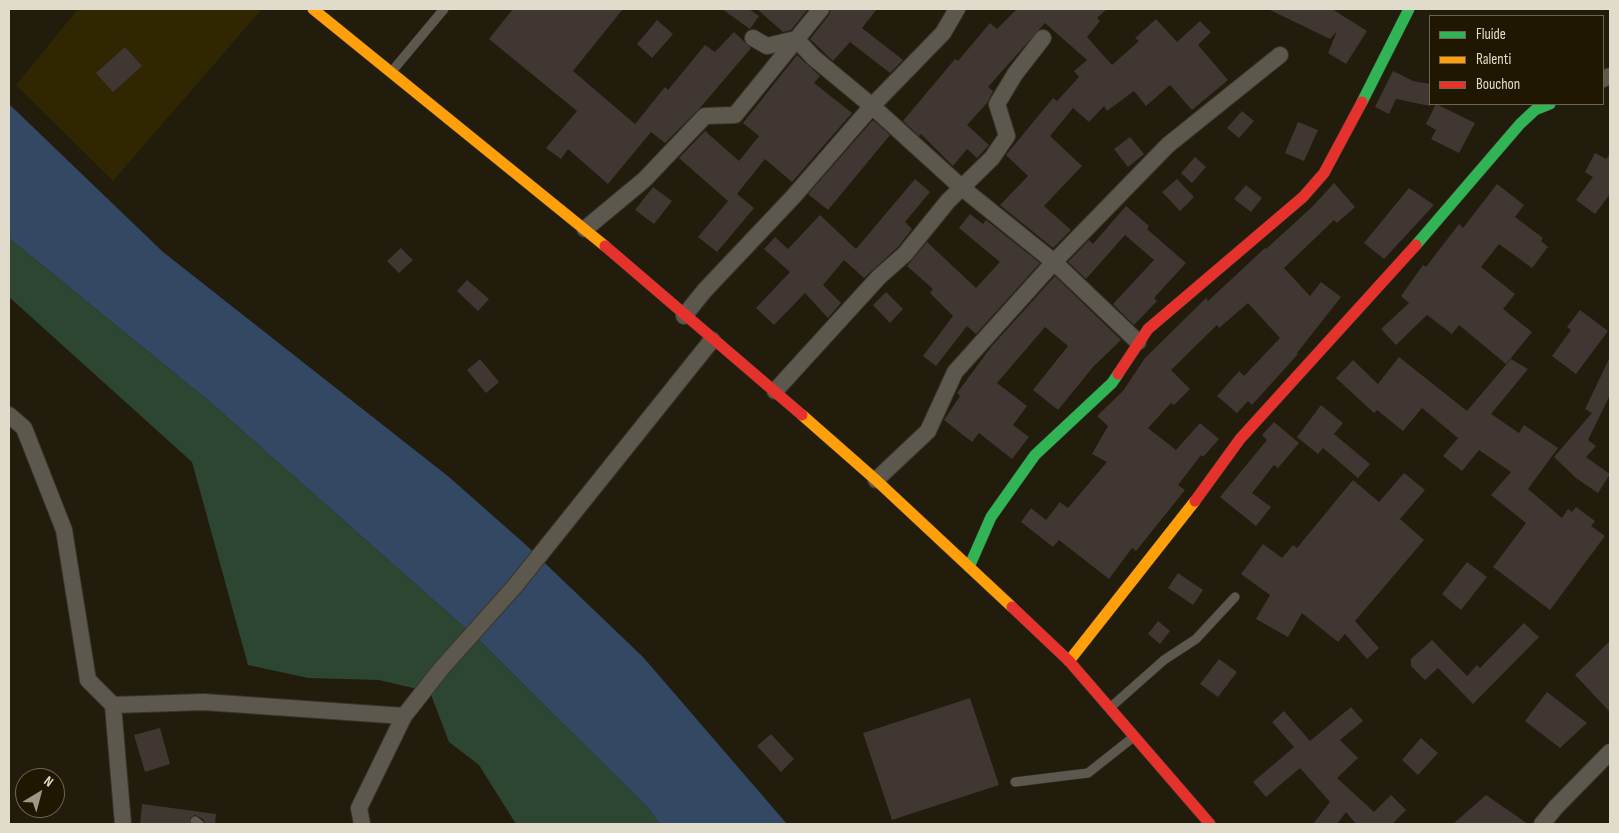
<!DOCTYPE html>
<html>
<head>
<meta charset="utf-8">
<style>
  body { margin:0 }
  #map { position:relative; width:1619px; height:833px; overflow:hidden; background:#211c0c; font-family:"Sofia Sans Condensed",sans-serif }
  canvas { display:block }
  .frame { position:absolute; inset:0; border:10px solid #e0dbca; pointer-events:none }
  .legend { position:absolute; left:1429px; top:15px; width:175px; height:90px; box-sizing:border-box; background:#201700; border:1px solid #6d6551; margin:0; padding:6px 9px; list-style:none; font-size:15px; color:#e0dbca }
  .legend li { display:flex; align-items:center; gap:10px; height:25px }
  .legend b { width:25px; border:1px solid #6d6551 }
  .north { position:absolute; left:15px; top:768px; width:50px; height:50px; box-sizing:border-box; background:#201700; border:1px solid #6d6551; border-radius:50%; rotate:37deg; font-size:14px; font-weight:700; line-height:20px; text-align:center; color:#e0dbca }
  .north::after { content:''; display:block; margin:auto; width:18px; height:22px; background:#9d9888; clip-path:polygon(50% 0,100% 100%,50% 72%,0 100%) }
</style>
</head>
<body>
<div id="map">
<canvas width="1619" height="833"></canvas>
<div class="frame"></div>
<ul class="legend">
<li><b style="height:6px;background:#30b455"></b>Fluide</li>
<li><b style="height:6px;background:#ff9f0a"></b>Ralenti</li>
<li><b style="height:6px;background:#e5322d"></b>Bouchon</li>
</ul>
<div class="north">N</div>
</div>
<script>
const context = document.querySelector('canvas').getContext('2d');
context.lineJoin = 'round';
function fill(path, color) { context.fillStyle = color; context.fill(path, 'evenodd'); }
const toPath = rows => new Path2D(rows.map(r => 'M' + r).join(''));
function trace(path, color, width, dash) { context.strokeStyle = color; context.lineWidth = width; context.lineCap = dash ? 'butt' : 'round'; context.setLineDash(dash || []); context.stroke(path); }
const built = toPath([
  [78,9,262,9,113,181,16,85]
]);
const green = toPath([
  [9,238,210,402,481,642,647,807,660,824,516,824,479,765,449,742,430,692,379,680,308,678,248,665,192,462,9,297]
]);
const water = toPath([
  [9,104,163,252,449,477,526,545,643,657,787,824,660,824,647,807,481,642,210,402,9,238]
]);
const building = toPath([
  [513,9,623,9,573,71,635,124,665,87,668,90,705,45,715,52,734,32,751,48,700,108,665,143,651,132,608,184,568,149,561,159,546,148,577,111,489,39],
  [722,9,749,9,759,16,750,29],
  [757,9,808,9,791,30,783,32],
  [831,9,877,9,862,28,903,60,890,73,850,42,833,61,810,39,829,15],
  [1017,9,1107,9,1097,18,1100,21,1087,37,1112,65,1139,41,1135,38,1156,19,1177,42,1200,21,1211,32,1198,45,1228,80,1192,110,1170,85,1146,106,1134,91,1107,111,1104,106,1089,122,1073,108,1050,136,1082,166,1044,206,1071,230,1053,248,1000,205,1028,176,1006,155,1053,98,1057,101,1079,77,1074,71,1087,60,1045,23,988,87,993,91,987,103,967,125,989,145,977,158,967,149,953,166,921,134,919,136,903,121,955,59,958,61,990,23,997,29],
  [1268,9,1332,9,1367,31,1346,64,1328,53,1337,31,1330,39],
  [657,20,673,34,652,58,637,44],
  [125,47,142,66,113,92,96,73],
  [797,55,820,76,814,83,852,113,792,182,765,159,737,194,754,208,717,252,698,237,728,201,679,158,705,131,739,161,759,136,743,123],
  [1393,71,1413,81,1430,84,1430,106,1396,99,1389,114,1375,107],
  [1436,104,1475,123,1459,153,1431,139,1436,130,1426,124],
  [1242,111,1254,121,1239,138,1227,128],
  [873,120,890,135,828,210,808,194],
  [1298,122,1318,130,1304,161,1285,153],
  [1130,137,1144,154,1128,167,1114,149],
  [1595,153,1606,159,1610,154,1610,194,1595,214,1576,200,1593,177,1585,172],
  [1195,157,1206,167,1192,183,1181,173],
  [915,179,930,192,905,222,912,229,898,247,864,278,844,260,823,285,841,303,828,318,805,293,774,325,756,308,790,272,764,249,775,237,788,249,820,215,856,249],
  [1177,179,1194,197,1180,211,1162,192],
  [1334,183,1355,207,1337,223,1334,220,1284,268,1310,296,1321,282,1341,297,1297,353,1298,354,1252,405,1248,401,1237,413,1217,396,1239,371,1244,376,1280,338,1248,303,1219,328,1217,325,1171,370,1190,389,1174,405,1171,403,1148,428,1176,450,1200,423,1219,439,1203,457,1201,455,1178,485,1185,490,1136,551,1132,548,1109,579,1059,540,1053,547,1021,522,1031,508,1046,520,1060,502,1068,508,1107,462,1092,454,1108,426,1097,416,1123,391,1145,358,1204,300,1206,298,1208,301,1265,248,1266,249,1312,207],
  [1497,184,1524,205,1515,217,1543,238,1541,241,1548,247,1532,268,1499,244,1481,267,1515,294,1503,309,1532,332,1506,364,1459,325,1452,334,1427,315,1396,345,1381,329,1409,303,1401,296,1423,265,1426,267,1459,224,1463,228],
  [1246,185,1262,198,1251,212,1234,199],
  [653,187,672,201,654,224,635,210],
  [1409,188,1434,205,1384,259,1364,243],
  [1126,206,1149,226,1147,229,1186,263,1154,298,1157,301,1134,325,1113,304,1154,260,1125,235,1086,279,1068,262,1089,240,1093,244],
  [970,214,983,224,986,220,1040,263,976,334,967,326,936,366,923,356,953,316,930,293,933,289,907,266,927,242,976,288,1000,262,959,228],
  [401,248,413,260,399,273,387,261],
  [1055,276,1121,340,1093,367,1058,410,1033,390,1068,346,1045,327,997,383,1027,406,1013,425,1029,437,1012,459,979,433,972,442,944,420,960,396,957,393,991,347],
  [467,280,489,299,478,311,457,291],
  [886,292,903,309,890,323,873,305],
  [1580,310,1608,331,1576,374,1552,356,1571,330,1567,327],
  [1399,357,1467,411,1511,359,1528,369,1491,414,1519,433,1524,425,1558,448,1528,489,1562,518,1568,509,1572,512,1576,507,1595,521,1591,526,1605,536,1550,610,1493,567,1526,523,1491,495,1511,472,1479,450,1462,471,1443,456,1458,438,1422,408,1403,431,1377,410,1374,413,1336,378,1353,360,1378,384],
  [1610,357,1610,395,1588,440,1596,446,1586,457,1610,474,1598,493,1576,478,1554,457,1592,413,1585,409],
  [480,359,499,382,486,393,467,370],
  [1321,405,1343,423,1334,434,1370,464,1358,478,1323,448,1318,454,1297,437],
  [1274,422,1299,443,1278,468,1274,465,1252,493,1271,507,1256,526,1220,497,1267,440,1262,435],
  [1404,473,1425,490,1400,519,1424,540,1355,621,1379,648,1367,659,1345,634,1338,642,1302,613,1288,637,1256,619,1270,595,1241,574,1263,544,1282,558,1293,545,1297,548,1353,480,1379,502],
  [1467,562,1487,577,1461,610,1442,594],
  [1178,573,1203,590,1193,605,1168,588],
  [1158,621,1170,631,1160,644,1148,634],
  [1524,623,1539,637,1473,704,1438,668,1425,680,1411,666,1411,659,1432,640,1467,676,1477,665,1480,668],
  [1610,641,1610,712,1575,675],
  [1219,659,1237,672,1218,697,1200,684],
  [1547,692,1587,723,1560,748,1525,721],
  [970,698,999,785,892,820,863,733],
  [1351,707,1363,721,1340,740,1358,758,1337,778,1374,812,1391,795,1406,810,1392,824,1356,824,1346,812,1337,824,1313,824,1330,802,1300,768,1266,797,1253,782,1294,747,1272,722,1284,711,1310,741],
  [160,728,170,764,145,772,134,735],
  [771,734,794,759,781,772,757,746],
  [1421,738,1438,753,1418,775,1402,760],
  [1486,795,1528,824,1453,824],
  [142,804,216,814,215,824,205,824,203,819,195,815,190,818,190,824,140,824]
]);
const lane = toPath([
  [393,70,444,9],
  [1112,706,1164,660,1196,639,1235,597],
  [1015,782,1088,773,1131,739],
  [195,821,199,824]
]);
const street = toPath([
  [753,38,767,46,796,39,814,58,872,106,961,187,1054,262,1138,342],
  [1603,79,1610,76],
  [585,229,644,180,705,116,735,115,821,9],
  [684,316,705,290,793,197,872,106,943,33,957,9],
  [775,391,879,277,905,254,948,201,992,158,1007,136,997,104,1015,74,1043,38],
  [9,415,24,428,64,530,88,680,113,705,204,702,404,716],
  [876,480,928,431,955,372,1054,262,1168,145,1280,55],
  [113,705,123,824],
  [362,824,359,808,404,716,441,669,515,586,712,340],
  [1542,824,1556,807,1610,752]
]);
const fast = toPath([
  [1362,102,1409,9],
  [1416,245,1520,124,1535,110,1550,104],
  [969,567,991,517,1035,455,1112,383,1118,374]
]);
const slow = toPath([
  [313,9,605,246],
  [802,415,876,480,1012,607],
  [1069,661,1195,501]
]);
const jam = toPath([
  [605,246,802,415],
  [1118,374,1148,329,1303,197,1324,173,1362,102],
  [1195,501,1240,439,1416,245],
  [1012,607,1069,661,1210,824]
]);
fill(built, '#312602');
fill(green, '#2d4632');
fill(water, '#334862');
fill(building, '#413732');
trace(lane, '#3a362c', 10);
trace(street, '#3a362c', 18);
trace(fast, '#3a362c', 12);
trace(slow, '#3a362c', 12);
trace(jam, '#3a362c', 12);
trace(lane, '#5c584d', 9);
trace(street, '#5c584d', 16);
trace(fast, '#30b455', 11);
trace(slow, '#ff9f0a', 11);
trace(jam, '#e5322d', 11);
</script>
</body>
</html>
